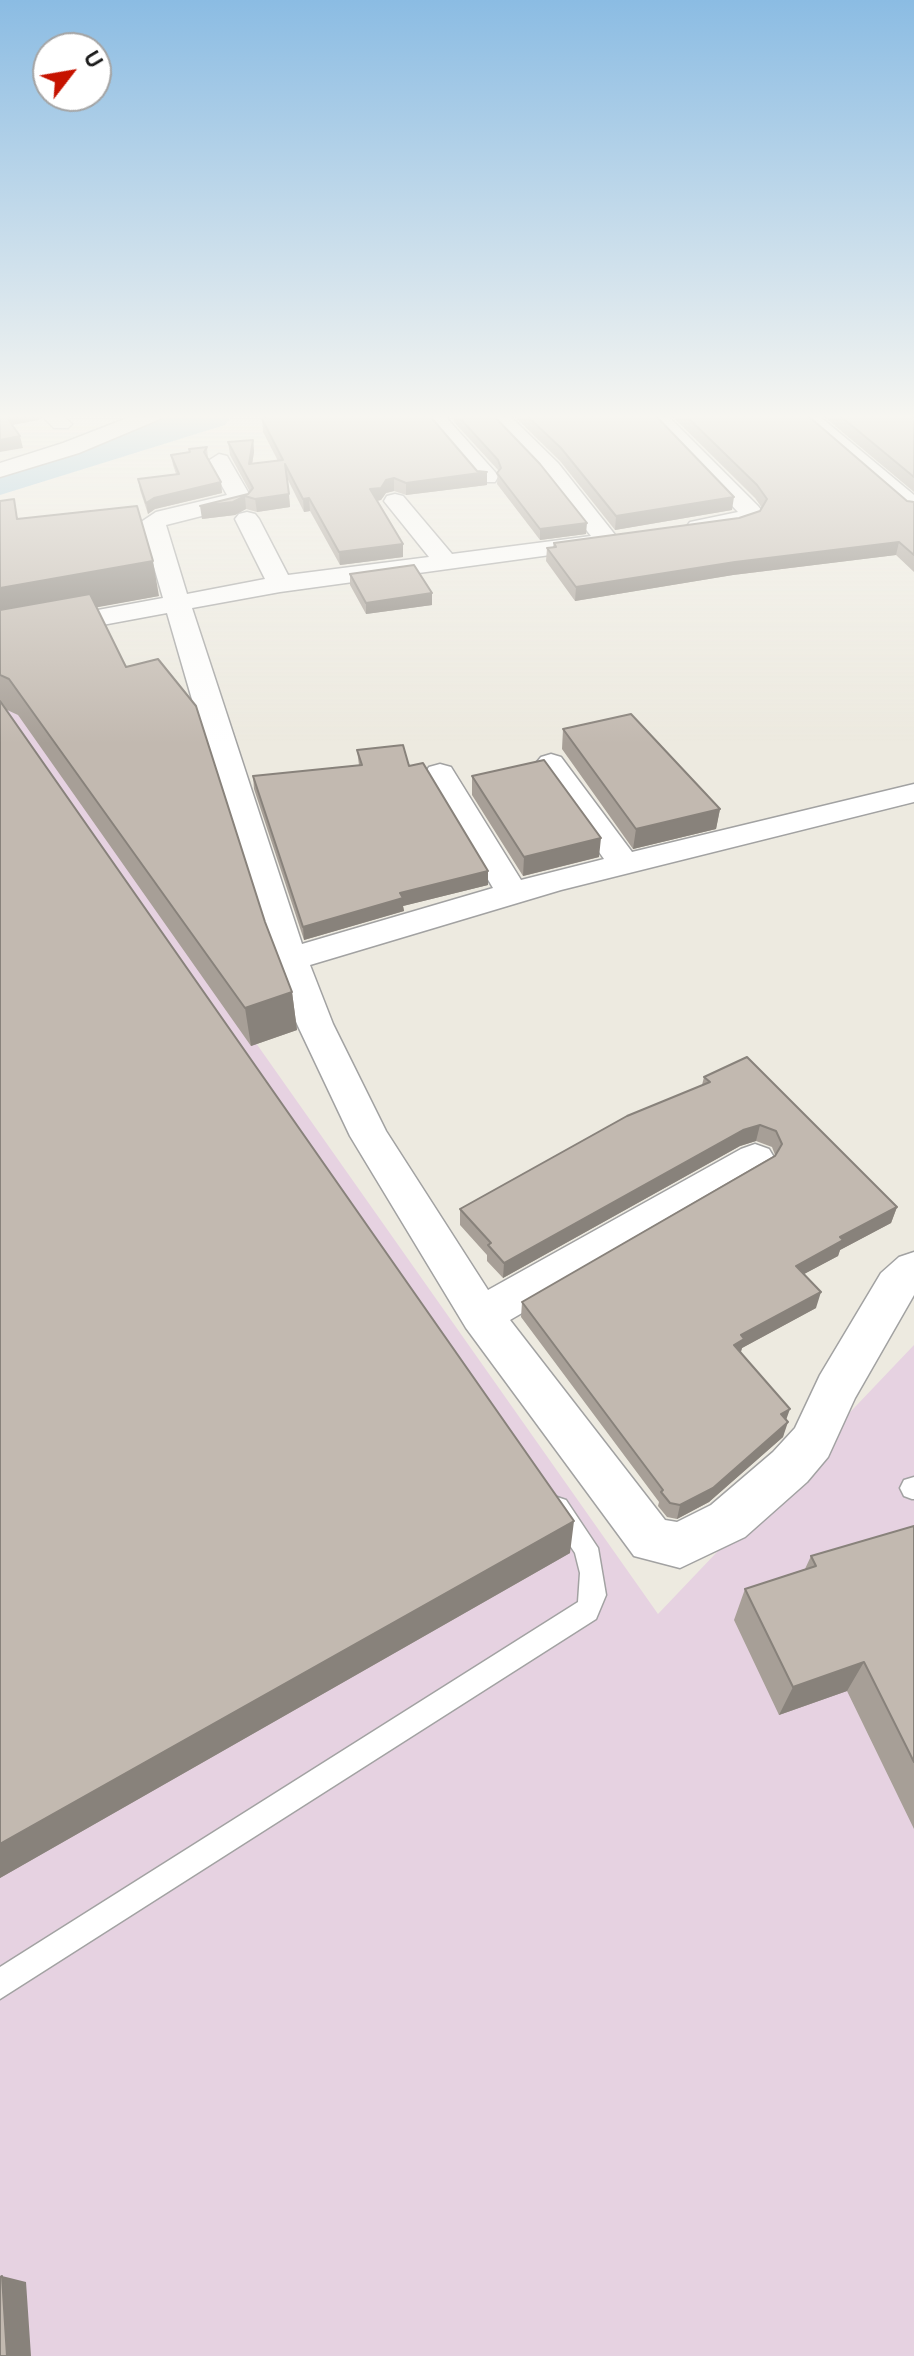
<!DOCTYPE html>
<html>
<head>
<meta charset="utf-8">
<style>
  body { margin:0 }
  #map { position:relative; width:914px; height:2356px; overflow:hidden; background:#edeae0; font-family:Overpass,sans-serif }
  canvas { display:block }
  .north { position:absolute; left:32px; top:32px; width:80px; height:80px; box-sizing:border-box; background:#fff; border:2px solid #a4a4a4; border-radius:50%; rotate:59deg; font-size:22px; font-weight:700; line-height:32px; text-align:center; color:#1b1b1b }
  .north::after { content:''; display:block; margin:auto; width:28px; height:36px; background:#c61300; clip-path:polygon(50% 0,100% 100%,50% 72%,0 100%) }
</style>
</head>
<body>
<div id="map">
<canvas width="914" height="2356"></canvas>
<div class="north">U</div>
</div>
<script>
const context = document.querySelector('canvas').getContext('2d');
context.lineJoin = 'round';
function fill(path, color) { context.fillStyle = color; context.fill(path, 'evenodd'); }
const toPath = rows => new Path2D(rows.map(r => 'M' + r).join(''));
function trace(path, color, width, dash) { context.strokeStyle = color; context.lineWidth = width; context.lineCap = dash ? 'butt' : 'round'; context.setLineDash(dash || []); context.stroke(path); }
const industrial = toPath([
  [6,688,658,1614,914,1345,914,2356,0,2356,0,690]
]);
const river = toPath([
  [162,415,232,415,225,425,0,495,0,464,162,415]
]);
const lane = toPath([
  [914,1477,914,1499,912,1499,904,1496,900,1488,904,1480,914,1477],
  [557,1497,566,1500,598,1548,606,1595,596,1619,0,1999,0,1967,578,1602,580,1573,575,1553,545,1508,548,1500,557,1497]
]);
const street = toPath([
  [41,415,63,415,72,424,68,428,54,428,41,415],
  [135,415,163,415,160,419,79,453,0,477,0,463,63,443,135,415],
  [423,415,444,415,495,472,498,477,495,482,479,482,423,415],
  [488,415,509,415,558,463,616,536,620,541,616,546,280,592,192,608,302,944,493,888,425,773,429,767,440,764,451,767,521,880,604,859,536,763,541,757,551,754,561,757,632,852,914,784,914,802,561,890,310,965,333,1024,386,1131,488,1290,741,1149,755,1144,769,1149,775,1159,769,1169,510,1320,665,1520,677,1522,711,1505,773,1452,795,1428,820,1375,881,1273,899,1257,914,1252,914,1295,855,1398,828,1457,807,1482,745,1537,680,1568,634,1556,466,1328,350,1136,297,1024,273,959,211,765,167,613,0,644,0,628,163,598,141,522,156,512,227,495,208,461,219,454,227,456,252,499,249,504,166,525,187,594,265,579,235,519,239,514,247,512,255,514,259,519,288,575,429,557,384,501,387,496,395,494,403,496,452,554,591,536,542,473,488,415],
  [646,415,667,415,758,506,762,511,756,522,698,534,690,532,686,527,690,522,738,512,646,415],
  [796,415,818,415,914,495,914,514,906,512,796,415]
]);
const wall = toPath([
  [454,415,493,415,586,534,540,540,497,484,498,470,454,422],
  [513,415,655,415,732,510,615,530,560,461],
  [671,415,807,415,907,501,914,502,914,572,896,555,733,575,575,601,546,561,547,548,553,547,554,543,739,518,760,511,762,508,755,498],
  [822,415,914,415,914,492],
  [262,419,477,471,487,472,487,485,406,495,394,491,386,493,381,500,377,501,403,557,340,565,310,511,304,512,287,478,290,507,257,512,246,509,235,515,202,519,248,494,250,492,230,455,228,442,253,440,254,452,252,464,278,461,263,432],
  [207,447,208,458,221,482,222,493,155,509,148,514,140,490,138,479,176,474,173,465,171,455,189,452,189,449],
  [0,501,19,519,159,596,96,607,126,667,265,922,292,992,297,1030,251,1046,18,715,5,709,570,1553,0,1878],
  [350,574,432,605,366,614,350,585],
  [563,729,720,809,716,829,633,849,562,749],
  [357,750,409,766,488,871,488,885,403,906,404,911,304,940,254,789,253,776,359,765],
  [472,776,599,857,523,876,472,795],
  [704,1077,897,1207,891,1223,840,1250,838,1256,804,1274,816,1308,742,1348,741,1352,786,1420,783,1437,709,1502,677,1519,667,1517,658,1506,659,1502,521,1317,522,1302,775,1155,772,1147,756,1141,740,1146,503,1278,487,1261,487,1255,460,1225,460,1209,702,1085],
  [914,1526,914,1829,847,1691,779,1715,734,1620,745,1589,805,1569,811,1556]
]);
const shadedWall = toPath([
  [4,415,38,415,39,420,7,426],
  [20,436,23,448,0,452,0,440],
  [253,440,254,452,250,477,249,464],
  [487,472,487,485,406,495,406,483],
  [394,478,394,491,386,493,381,500,370,502,370,489,386,480],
  [221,482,222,493,155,509,148,514,146,503,154,498],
  [289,494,290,507,257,512,255,499],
  [245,496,246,509,235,515,202,519,200,506],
  [734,497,732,510,615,530,616,516],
  [309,498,310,511,304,512,303,499],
  [587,523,586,534,540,540,540,529],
  [899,542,896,555,733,575,575,601,576,587,735,562],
  [403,544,403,557,340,565,339,552],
  [153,561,159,596,0,625,0,588],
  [432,593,432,605,366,614,366,603],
  [720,809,716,829,633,849,636,829],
  [601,838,599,857,523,876,524,857],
  [488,871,488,885,403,906,404,911,304,940,303,927,400,893],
  [292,992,297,1030,251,1046,245,1008],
  [760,1125,756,1141,740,1146,503,1278,504,1263,743,1130],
  [897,1207,891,1223,840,1250,838,1256,791,1281,796,1266,840,1237],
  [821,1292,816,1308,742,1348,740,1354,734,1345,741,1335],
  [790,1409,785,1423,781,1414],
  [788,1422,783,1437,709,1502,677,1519,680,1505],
  [574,1521,570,1553,0,1878,0,1844],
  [864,1662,847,1691,779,1715,793,1687],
  [2,2276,26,2282,31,2356,7,2356]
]);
const building = toPath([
  [0,415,5,415,20,436,0,440,0,415],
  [269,415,429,415,477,471,487,472,406,483,394,478,386,480,381,488,370,489,403,544,339,552,309,498,303,499,285,464,289,494,255,499,245,496,233,502,200,506,248,494,253,488,228,442,253,440,249,464,283,460,262,419,269,415],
  [457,415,493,415,540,464,587,523,540,529,497,473,501,468,498,460,457,415],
  [526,415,655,415,734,497,616,516,561,448,526,415],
  [685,415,807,415,907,501,914,502,914,555,899,542,735,562,576,587,547,548,556,547,554,543,739,518,760,511,767,499,757,485,685,415],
  [839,415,914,415,914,477,839,415],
  [207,447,204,452,221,482,154,498,146,503,138,479,179,474,171,455,190,452,189,449,207,447],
  [14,499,17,519,137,506,153,561,0,588,0,501,14,499],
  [414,565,432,593,366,603,350,574,414,565],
  [90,594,126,667,158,659,196,706,265,922,292,992,245,1008,9,679,0,675,0,610,90,594],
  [0,701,574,1521,0,1844,0,701],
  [631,714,720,809,636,829,563,729,631,714],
  [403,745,409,766,423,763,488,871,400,893,403,898,303,927,253,776,362,765,357,750,403,745],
  [544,760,601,838,524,857,472,776,544,760],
  [747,1057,897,1207,840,1237,843,1240,796,1266,821,1292,741,1335,744,1339,734,1345,790,1409,781,1414,788,1422,713,1488,680,1505,670,1503,661,1492,663,1490,522,1302,775,1156,782,1144,776,1131,760,1125,743,1130,504,1263,488,1245,491,1243,460,1209,627,1116,710,1082,704,1077,747,1057],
  [914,1526,914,1762,864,1662,793,1687,745,1589,816,1566,811,1556,914,1526],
  [2,2276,7,2356,0,2356,0,2277,2,2276]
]);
fill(industrial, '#e6d2e1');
fill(river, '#9fc8dc');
trace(lane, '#a2a2a2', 3);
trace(street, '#a2a2a2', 3);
fill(lane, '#fff');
fill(street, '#fff');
fill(wall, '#a79f97');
fill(shadedWall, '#88827b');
fill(building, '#c2b9b0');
trace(building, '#88827b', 2);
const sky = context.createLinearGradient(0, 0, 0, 744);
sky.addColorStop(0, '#8bbce3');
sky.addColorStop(0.56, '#f7f6f1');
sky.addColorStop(1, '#f7f6f100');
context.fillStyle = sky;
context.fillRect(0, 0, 914, 744);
</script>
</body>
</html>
